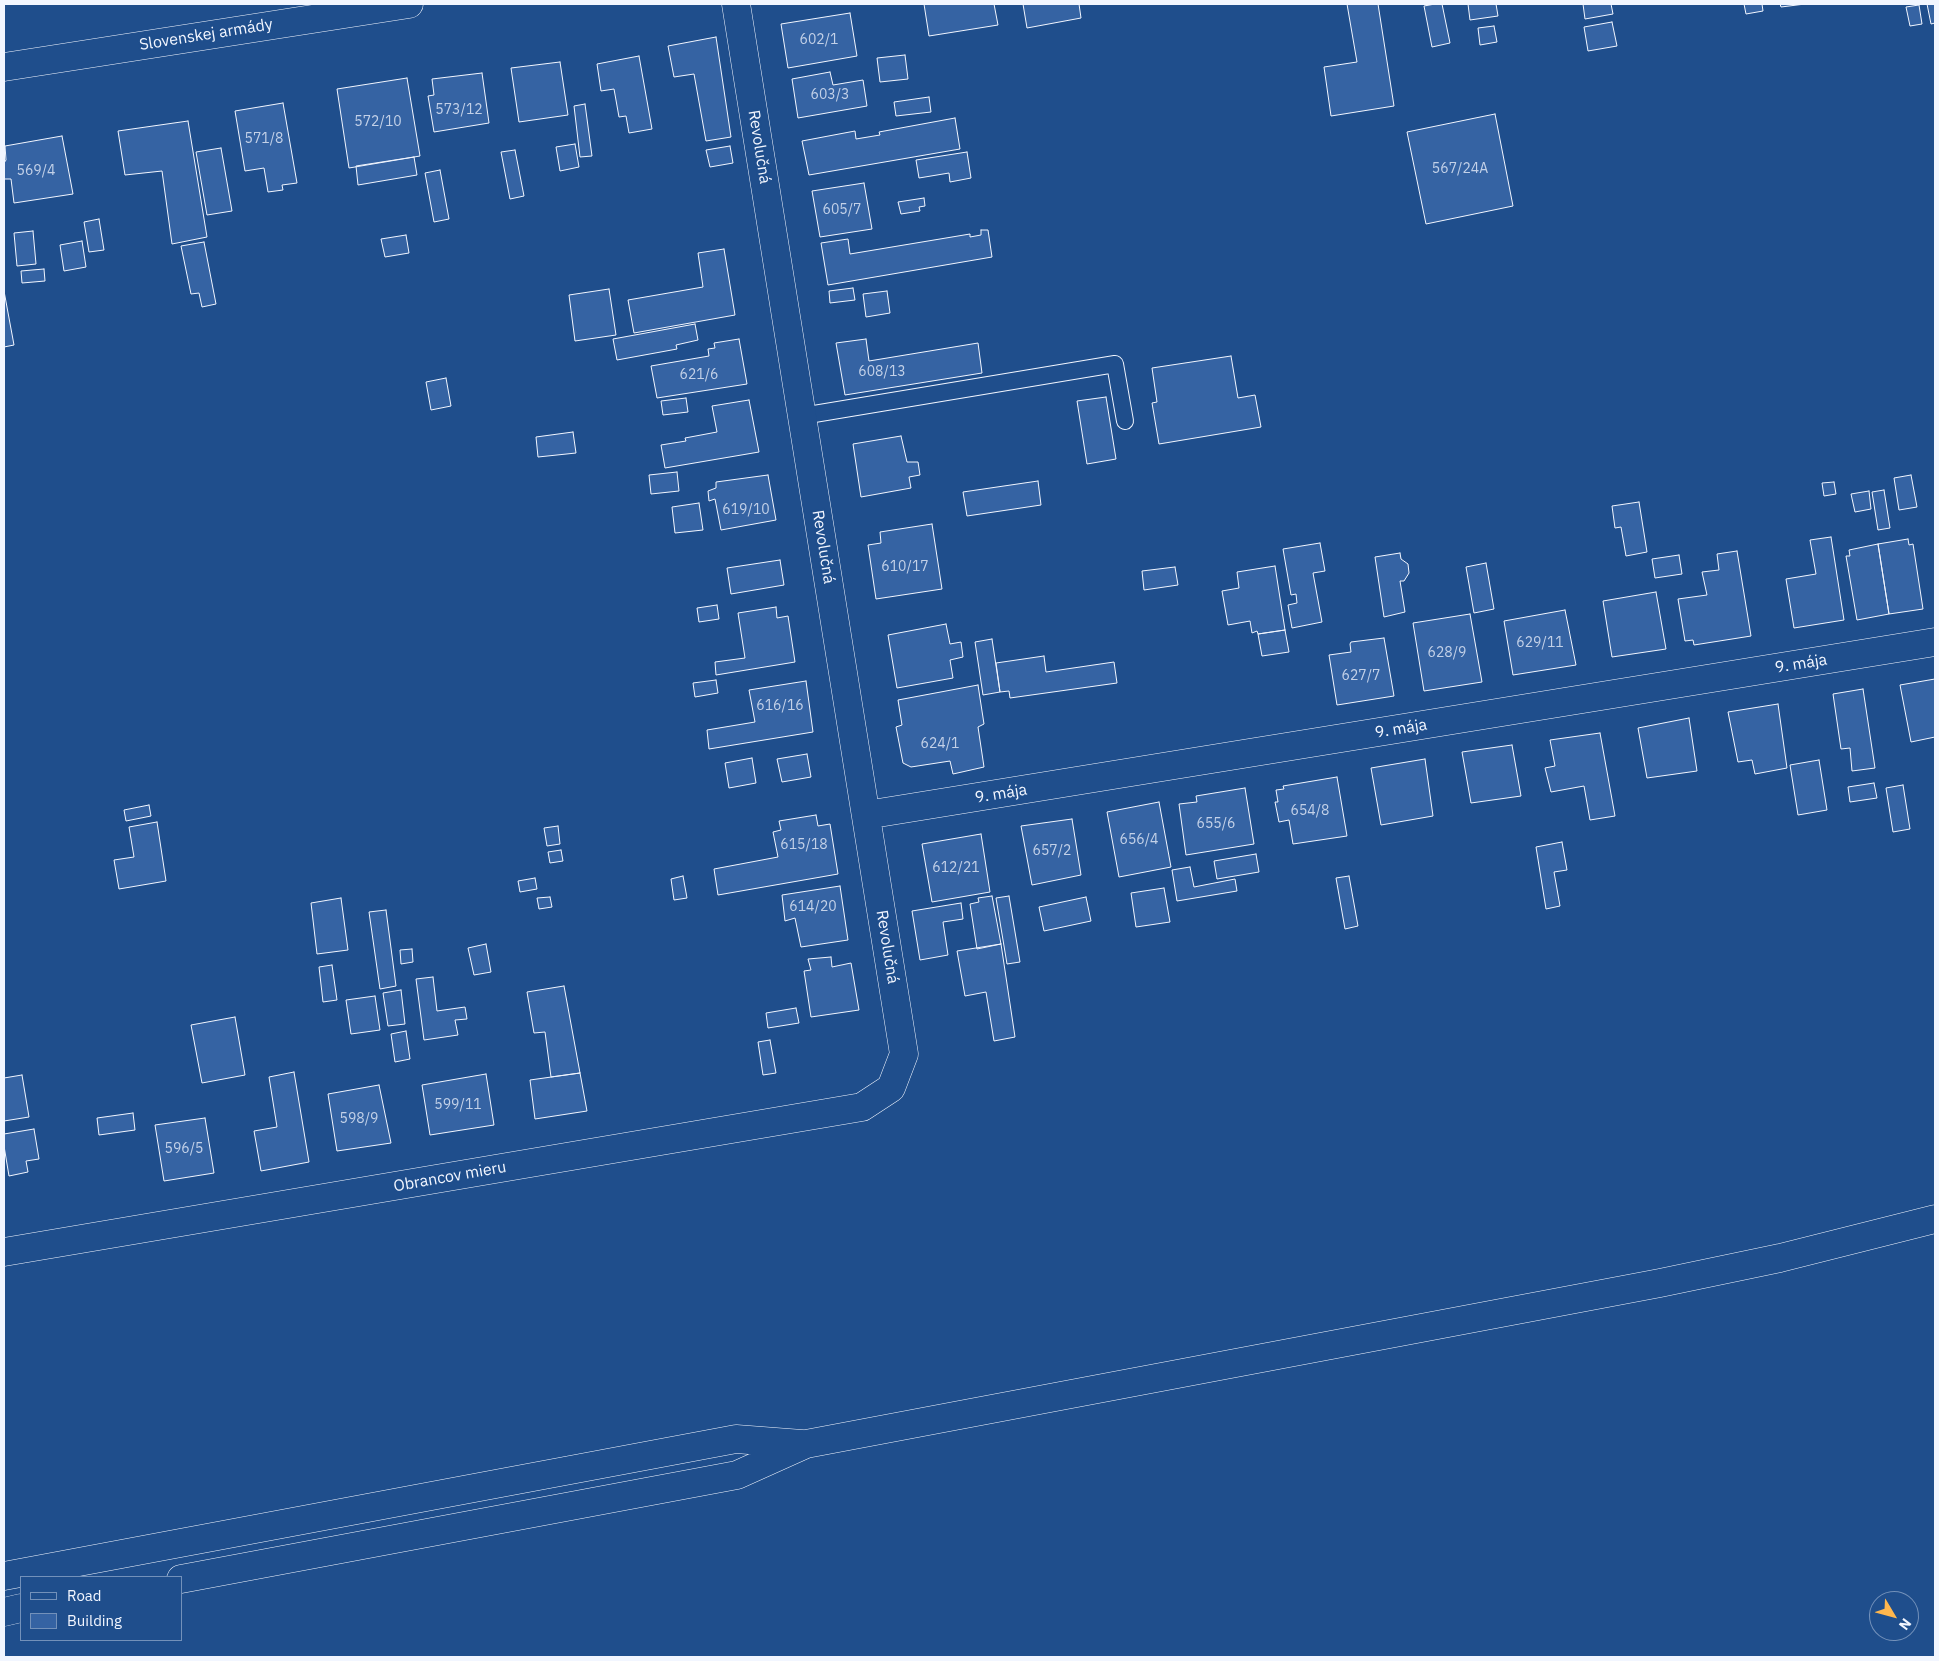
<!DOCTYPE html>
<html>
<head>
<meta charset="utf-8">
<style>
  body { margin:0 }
  #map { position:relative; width:1939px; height:1661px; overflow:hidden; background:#1f4e8c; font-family:"IBM Plex Sans",sans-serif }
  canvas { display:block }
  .frame { position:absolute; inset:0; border:5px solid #f2f6ff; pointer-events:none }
  .legend { position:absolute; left:20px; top:1576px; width:162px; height:65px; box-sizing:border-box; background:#1f4e8c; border:1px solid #7391ba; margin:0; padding:6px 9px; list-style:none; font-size:15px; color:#f2f6ff }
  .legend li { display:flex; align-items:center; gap:10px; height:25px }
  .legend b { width:25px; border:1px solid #7391ba }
  .north { position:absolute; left:1869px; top:1591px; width:50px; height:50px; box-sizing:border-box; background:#1f4e8c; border:1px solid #7391ba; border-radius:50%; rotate:127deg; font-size:14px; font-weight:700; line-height:20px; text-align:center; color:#f2f6ff }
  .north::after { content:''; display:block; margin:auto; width:18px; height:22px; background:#ffb74d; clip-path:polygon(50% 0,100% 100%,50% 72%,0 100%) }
</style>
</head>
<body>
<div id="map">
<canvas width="1939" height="1661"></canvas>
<div class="frame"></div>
<ul class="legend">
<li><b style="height:6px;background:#1f4e8c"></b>Road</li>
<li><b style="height:14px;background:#3563a3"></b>Building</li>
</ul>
<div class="north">N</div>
</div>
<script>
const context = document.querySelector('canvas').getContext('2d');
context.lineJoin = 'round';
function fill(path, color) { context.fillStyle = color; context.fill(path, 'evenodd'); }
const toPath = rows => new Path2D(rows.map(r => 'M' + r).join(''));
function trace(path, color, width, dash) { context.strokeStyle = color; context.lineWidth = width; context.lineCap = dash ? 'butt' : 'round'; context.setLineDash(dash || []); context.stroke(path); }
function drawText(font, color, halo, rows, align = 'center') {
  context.font = font + ' "IBM Plex Sans",sans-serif'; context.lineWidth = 4; context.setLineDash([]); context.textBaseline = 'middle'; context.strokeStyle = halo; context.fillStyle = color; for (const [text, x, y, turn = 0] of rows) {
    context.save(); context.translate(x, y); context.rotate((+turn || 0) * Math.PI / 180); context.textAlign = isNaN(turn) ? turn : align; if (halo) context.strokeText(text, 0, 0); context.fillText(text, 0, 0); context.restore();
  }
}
const building = toPath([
  [924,4,994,4,998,25,929,36,924,4],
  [1023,4,1079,4,1081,18,1027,28,1023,4],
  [1347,4,1378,4,1394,106,1331,116,1324,67,1357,62,1347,4],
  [1435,4,1442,4,1450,43,1432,47,1424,6,1435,4],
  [1468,4,1496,4,1498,16,1470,20,1468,4],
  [1583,4,1611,4,1613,14,1585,19,1583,4],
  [1744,4,1762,4,1763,11,1746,14,1744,4],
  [1780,4,1805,4,1781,7,1780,4],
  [1927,4,1935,4,1935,23,1931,24,1927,4],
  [1919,5,1922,24,1910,26,1906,7,1919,5],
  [850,13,857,56,788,68,781,24,850,13],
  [1612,22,1617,46,1588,51,1584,27,1612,22],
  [1494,26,1497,42,1480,45,1478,28,1494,26],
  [716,37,731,137,706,141,694,74,674,77,668,46,716,37],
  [905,55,908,79,880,82,877,58,905,55],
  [639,56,652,129,629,133,626,116,619,117,614,89,601,91,597,64,639,56],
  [560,62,568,115,519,122,511,68,560,62],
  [830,72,833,85,863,80,867,106,798,118,792,79,830,72],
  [482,73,489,123,434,132,428,96,434,95,432,79,482,73],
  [407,78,420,156,349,168,337,89,407,78],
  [929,97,931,112,896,116,894,102,929,97],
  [283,103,297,183,282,185,283,190,268,192,264,168,245,171,235,111,283,103],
  [585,104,592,156,580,157,574,106,585,104],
  [1495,114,1513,206,1426,224,1407,132,1495,114],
  [955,118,960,149,809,175,802,141,855,131,856,139,880,135,879,132,955,118],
  [188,121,207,237,172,244,162,171,125,175,118,131,188,121],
  [62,136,73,194,14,203,11,179,4,179,4,163,6,160,5,146,62,136],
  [575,144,579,167,560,171,556,147,575,144],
  [730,146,733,163,710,167,706,150,730,146],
  [221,148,232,211,207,215,196,152,221,148],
  [515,150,524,196,510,199,501,152,515,150],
  [967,152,971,178,950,182,949,173,919,178,916,160,967,152],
  [414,157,417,175,358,185,356,166,414,157],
  [440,170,449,219,434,222,425,173,440,170],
  [864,183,872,229,820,237,812,191,864,183],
  [924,198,925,206,919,207,920,211,901,214,898,202,924,198],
  [99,219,104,250,89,252,84,222,99,219],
  [981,230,988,230,992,257,828,285,821,243,848,239,850,254,970,234,970,237,981,235,981,230],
  [33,231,36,264,17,266,14,233,33,231],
  [406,235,409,253,385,257,381,239,406,235],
  [82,241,86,267,64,271,60,245,82,241],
  [204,242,216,304,202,307,199,293,191,294,181,246,204,242],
  [724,249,735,315,634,333,628,300,703,287,698,253,724,249],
  [44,269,45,281,22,283,21,271,44,269],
  [853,288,855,300,830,303,829,291,853,288],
  [609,289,616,335,575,341,569,295,609,289],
  [4,291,14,345,4,347,4,291],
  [887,291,890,313,866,317,863,294,887,291],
  [695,324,698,340,676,345,677,349,617,360,613,339,695,324],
  [739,339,747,384,657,398,651,366,709,356,708,349,715,348,714,343,739,339],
  [866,339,869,361,978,343,982,373,845,395,836,343,866,339],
  [1231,356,1238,398,1255,395,1261,427,1159,444,1152,403,1157,402,1152,368,1231,356],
  [446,378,451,406,431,410,426,382,446,378],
  [1106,397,1116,459,1087,464,1077,401,1106,397],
  [686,398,688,412,663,415,661,401,686,398],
  [749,400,759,452,665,468,661,445,686,441,685,438,717,432,712,406,749,400],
  [573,432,576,453,538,457,536,437,573,432],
  [901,436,907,462,918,462,920,475,909,477,911,488,861,497,853,444,901,436],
  [677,472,679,491,651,494,649,475,677,472],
  [768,475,776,520,721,530,715,499,709,501,708,491,716,488,716,482,768,475],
  [1911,475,1917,507,1899,510,1894,478,1911,475],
  [1038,481,1041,505,967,516,963,492,1038,481],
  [1834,482,1836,494,1824,496,1822,483,1834,482],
  [1884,490,1890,528,1878,530,1872,492,1884,490],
  [1869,491,1871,509,1855,512,1851,494,1869,491],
  [1639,502,1647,552,1626,556,1621,527,1615,528,1612,506,1639,502],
  [699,503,703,530,675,533,672,507,699,503],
  [932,524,942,589,876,599,868,545,881,543,880,532,932,524],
  [1831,537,1844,620,1794,628,1786,579,1816,574,1810,540,1831,537],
  [1908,539,1909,545,1913,544,1923,609,1889,614,1878,544,1908,539],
  [1320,543,1325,571,1313,573,1322,622,1292,628,1288,605,1297,603,1296,594,1291,595,1283,549,1320,543],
  [1878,544,1889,614,1857,620,1846,556,1850,556,1849,550,1878,544],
  [1737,551,1751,636,1694,645,1693,640,1685,641,1678,599,1707,595,1702,572,1719,570,1717,554,1737,551],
  [1400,553,1401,559,1408,564,1409,573,1404,581,1400,581,1405,612,1384,617,1375,557,1400,553],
  [1679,555,1682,574,1655,578,1652,559,1679,555],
  [780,560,784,585,731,594,727,568,780,560],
  [1486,563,1494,609,1474,613,1466,567,1486,563],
  [1275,566,1285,630,1258,634,1257,631,1252,633,1250,621,1228,625,1222,591,1239,588,1237,572,1275,566],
  [1175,567,1178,585,1144,590,1142,571,1175,567],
  [1656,592,1666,649,1612,657,1603,601,1656,592],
  [717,605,719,619,699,622,697,608,717,605],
  [776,607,777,618,788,616,795,662,716,675,715,662,745,658,738,613,776,607],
  [1565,610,1576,665,1513,675,1504,621,1565,610],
  [1470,614,1482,682,1424,691,1413,623,1470,614],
  [946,624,950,644,961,642,963,657,950,660,953,678,897,688,888,635,946,624],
  [1285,630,1289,652,1262,656,1258,634,1285,630],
  [1384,638,1394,696,1337,705,1329,655,1351,652,1350,644,1351,642,1384,638],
  [992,639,1000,692,983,695,975,642,992,639],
  [1044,656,1046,672,1114,662,1117,683,1010,698,1009,691,1000,692,996,663,1044,656],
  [1935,679,1935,737,1911,742,1900,685,1935,679],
  [716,680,718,693,695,697,693,683,716,680],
  [806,681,813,732,709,749,707,730,755,722,749,690,806,681],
  [978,685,984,724,978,727,984,767,953,774,950,761,911,767,903,763,896,727,902,725,898,700,978,685],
  [1863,689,1875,768,1852,771,1850,748,1841,749,1833,694,1863,689],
  [1778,704,1787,768,1755,774,1752,760,1738,762,1728,712,1778,704],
  [1689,718,1697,771,1647,778,1638,728,1689,718],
  [1600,733,1615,816,1590,820,1584,786,1551,792,1545,768,1555,766,1550,740,1600,733],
  [1512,745,1521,796,1471,803,1462,752,1512,745],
  [807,754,811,777,782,782,777,759,807,754],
  [752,758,756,783,729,788,725,763,752,758],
  [1425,759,1433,816,1381,825,1371,768,1425,759],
  [1819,760,1827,810,1798,815,1790,765,1819,760],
  [1337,777,1347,836,1293,844,1289,820,1279,822,1275,802,1278,802,1276,790,1284,789,1283,786,1337,777],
  [1874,783,1877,798,1850,802,1848,787,1874,783],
  [1903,785,1910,829,1893,832,1886,788,1903,785],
  [1245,788,1254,844,1186,855,1179,804,1197,802,1196,796,1245,788],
  [1159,802,1171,867,1119,877,1107,812,1159,802],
  [149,805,151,816,126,821,124,810,149,805],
  [816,815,818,826,830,824,838,874,718,895,714,869,778,857,773,832,781,830,779,821,816,815],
  [1072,819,1081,875,1032,885,1021,826,1072,819],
  [157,822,166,881,119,889,114,860,134,857,129,827,157,822],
  [558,826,560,844,547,846,544,828,558,826],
  [981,834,990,892,932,902,922,844,981,834],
  [1562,842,1567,870,1554,872,1560,906,1546,909,1536,847,1562,842],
  [561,850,563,861,550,863,548,852,561,850],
  [1256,854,1259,872,1217,879,1214,861,1256,854],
  [1190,867,1194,887,1235,879,1237,891,1177,901,1172,870,1190,867],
  [683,876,687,898,674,900,671,879,683,876],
  [1349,876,1358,926,1345,929,1336,878,1349,876],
  [535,878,537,889,520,892,518,881,535,878],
  [840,886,848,940,801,947,795,918,785,921,782,895,840,886],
  [1164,888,1170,922,1136,927,1131,893,1164,888],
  [992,896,1001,944,977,949,970,904,979,902,978,898,992,896],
  [1009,896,1020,962,1007,964,996,898,1009,896],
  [550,897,552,907,539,909,537,898,550,897],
  [1086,897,1091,921,1044,931,1039,907,1086,897],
  [341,898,348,950,317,954,311,903,341,898],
  [961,903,963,919,943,922,948,955,920,960,912,911,961,903],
  [386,910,396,986,380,989,369,912,386,910],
  [486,944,491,972,474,975,468,948,486,944],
  [1001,944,1015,1037,994,1041,986,992,965,996,957,951,1001,944],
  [412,949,413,962,401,964,400,950,412,949],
  [831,957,832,967,851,963,859,1010,811,1017,804,971,811,970,808,959,831,957],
  [332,965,337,1000,323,1002,319,967,332,965],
  [433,977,437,1011,465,1007,467,1019,455,1020,458,1035,424,1040,416,979,433,977],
  [564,986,580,1073,551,1077,545,1032,534,1033,527,992,564,986],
  [401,990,405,1024,388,1026,383,993,401,990],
  [375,996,380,1030,351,1034,346,1000,375,996],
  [796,1008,799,1023,768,1028,766,1013,796,1008],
  [235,1017,245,1075,202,1083,191,1025,235,1017],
  [406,1031,410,1059,395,1062,391,1034,406,1031],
  [770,1040,776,1073,763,1075,758,1042,770,1040],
  [294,1072,309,1162,261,1171,254,1131,277,1127,269,1077,294,1072],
  [580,1073,587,1111,535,1119,530,1080,580,1073],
  [486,1074,494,1125,430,1135,422,1085,486,1074],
  [22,1075,29,1117,4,1121,4,1078,22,1075],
  [379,1085,391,1143,337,1151,328,1094,379,1085],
  [133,1113,135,1130,99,1135,97,1118,133,1113],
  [205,1118,214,1173,164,1181,155,1125,205,1118],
  [34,1129,39,1159,26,1161,28,1172,9,1176,4,1146,4,1134,34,1129]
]);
const lane = toPath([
  [802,416,1115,364,1125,421]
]);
const street = toPath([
  [4,67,409,4],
  [866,815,1935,642],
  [4,1252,862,1107,891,1088,904,1054,736,4]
]);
const primary = toPath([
  [4,1576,736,1439,802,1444],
  [181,1579,737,1475,806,1444,1660,1283,1780,1258,1935,1219],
  [4,1612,21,1608]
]);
const numberNames = [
  ["602/1",819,40],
  ["603/3",830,95],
  ["573/12",459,110],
  ["572/10",378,122],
  ["571/8",264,139],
  ["567/24A",1460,169],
  ["569/4",36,171],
  ["605/7",842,210],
  ["608/13",882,372],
  ["621/6",699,375],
  ["619/10",746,510],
  ["610/17",905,567],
  ["629/11",1540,643],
  ["628/9",1447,653],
  ["627/7",1361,676],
  ["616/16",780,706],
  ["624/1",940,744],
  ["654/8",1310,811],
  ["655/6",1216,824],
  ["656/4",1139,840],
  ["615/18",804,845],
  ["657/2",1052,851],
  ["612/21",956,868],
  ["614/20",813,907],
  ["599/11",458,1105],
  ["598/9",359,1119],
  ["596/5",184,1149]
];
const streetNames = [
  ["Slovenskej armády",206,35,-9],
  ["Revolučná",759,147,81],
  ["Revolučná",823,547,81],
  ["9. mája",1801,664,-9],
  ["9. mája",1401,729,-9],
  ["9. mája",1001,794,-9],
  ["Revolučná",887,947,81],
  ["Obrancov mieru",450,1177,-10]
];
fill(building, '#3563a3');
trace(building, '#f2f6ff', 1);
trace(lane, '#f2f6ff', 18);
trace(street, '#f2f6ff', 29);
trace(primary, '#f2f6ff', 29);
trace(lane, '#1f4e8c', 16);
trace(street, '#1f4e8c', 28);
trace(primary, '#1f4e8c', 28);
drawText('14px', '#c3d1e8', null, numberNames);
drawText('16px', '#f2f6ff', '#1f4e8c', streetNames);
</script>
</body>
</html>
